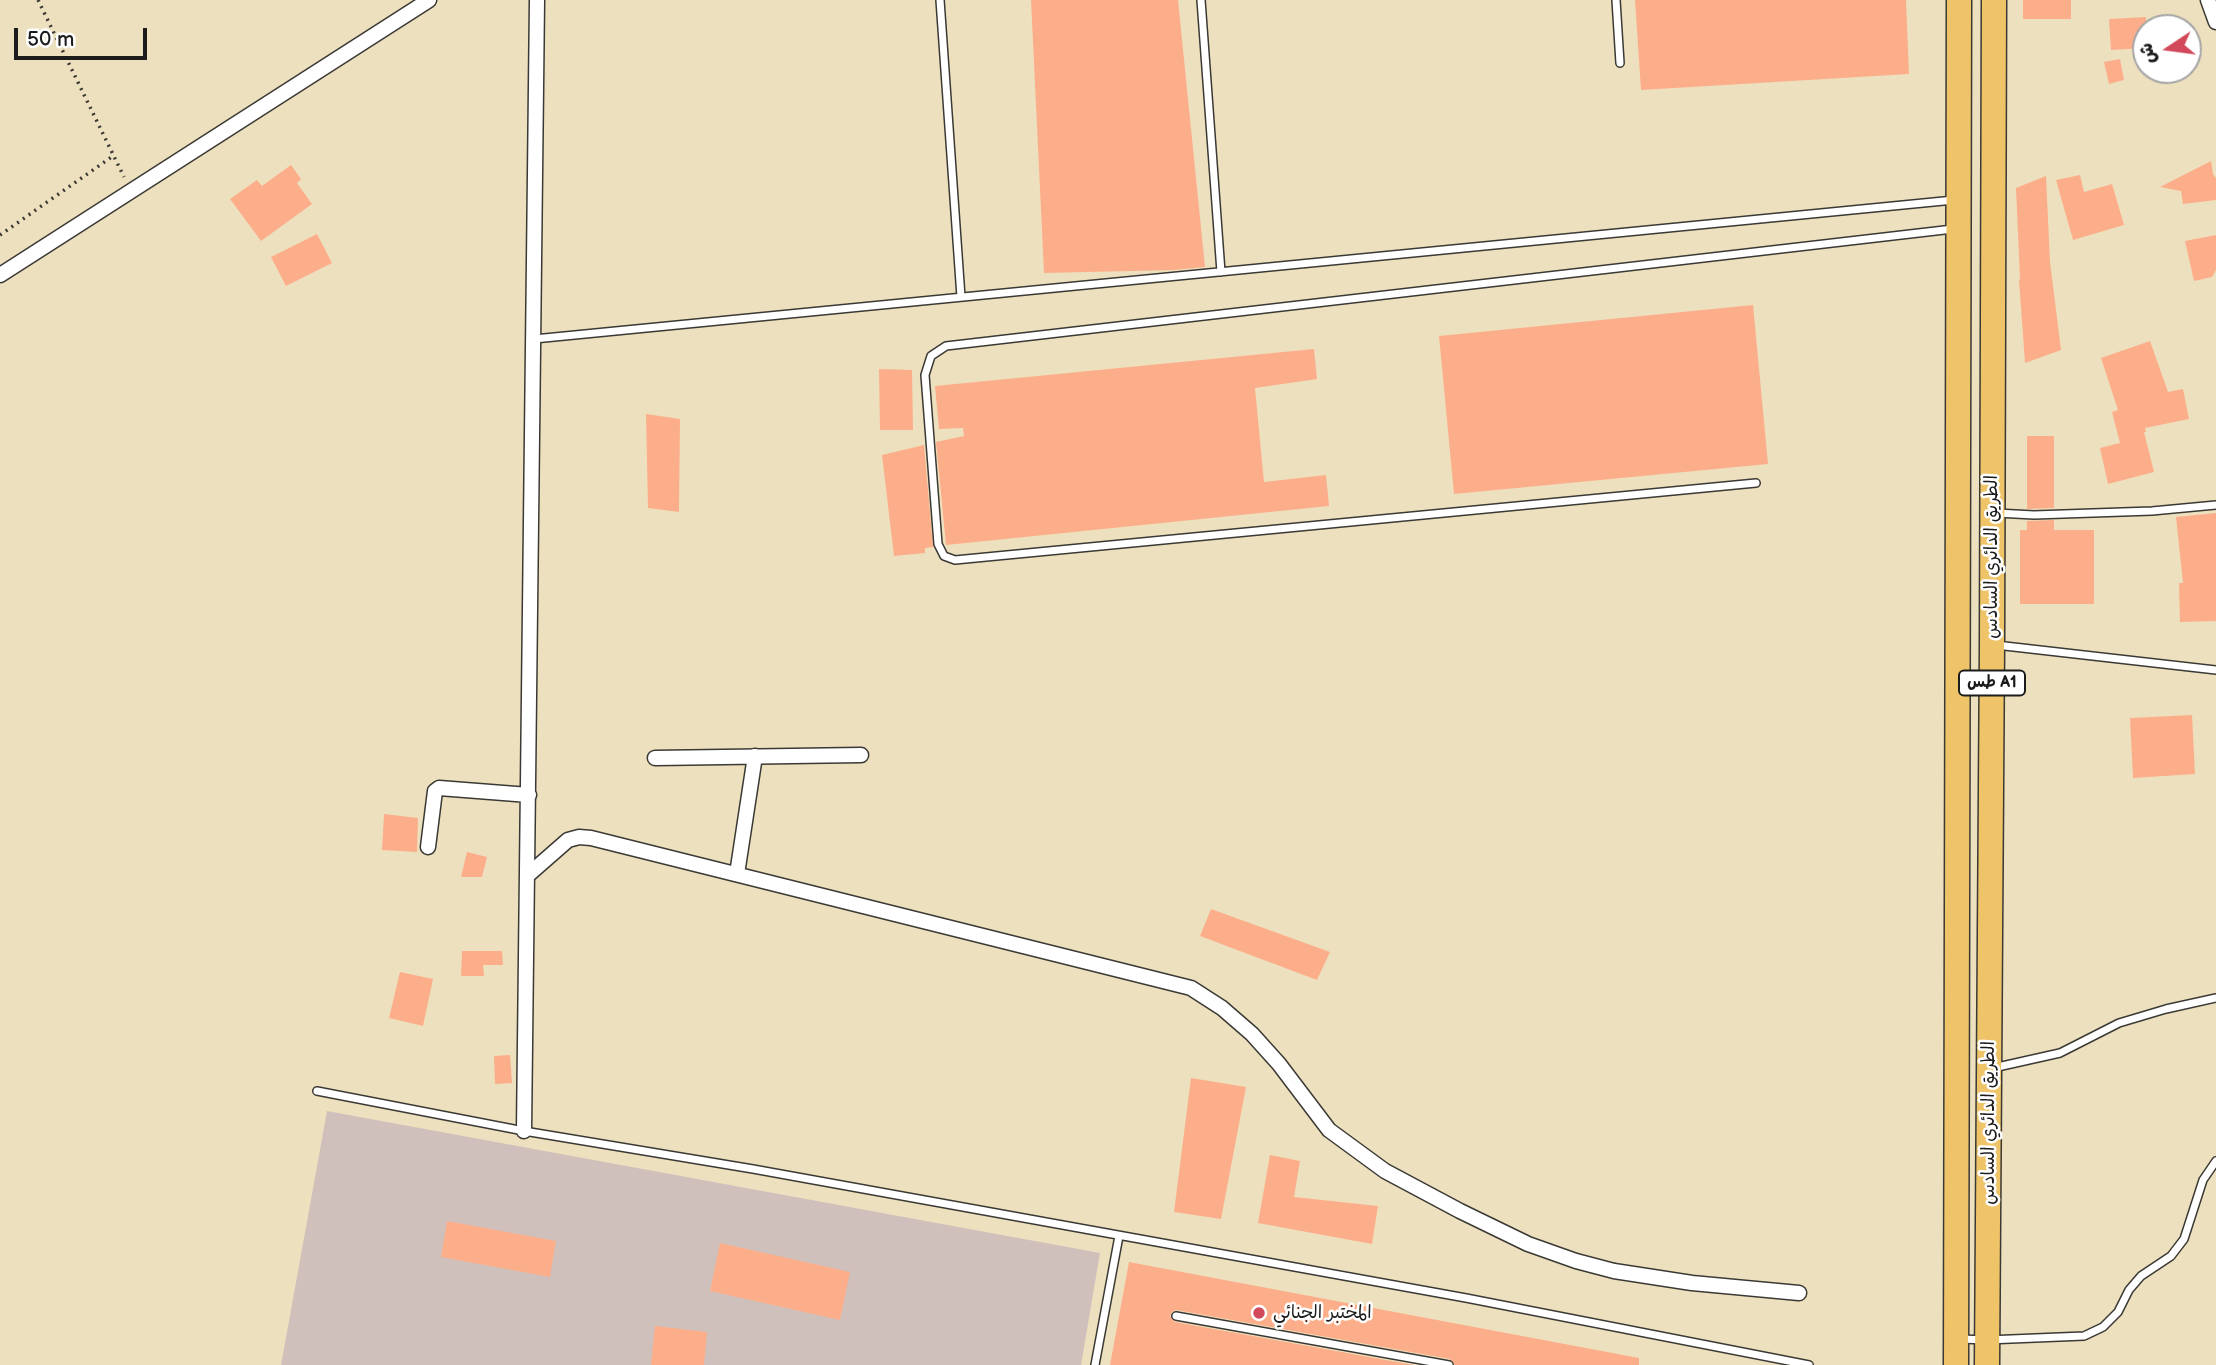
<!DOCTYPE html>
<html>
<head>
<meta charset="utf-8">
<style>
  body { margin:0 }
  #map { position:relative; width:2216px; height:1365px; overflow:hidden; background:#ede0be; font-family:"Balsamiq Sans","Playpen Sans Arabic",sans-serif }
  canvas { display:block }
  .north { position:absolute; left:2132px; top:14px; width:70px; height:70px; box-sizing:border-box; background:#fff; border:2px solid #a4a4a4; border-radius:50%; rotate:257deg; font-size:19px; font-weight:700; line-height:28px; text-align:center; color:#1c1c1c }
  .north::after { content:''; display:block; margin:auto; width:24px; height:32px; background:#d1495b; clip-path:polygon(50% 0,100% 100%,50% 72%,0 100%) }
  .scale { position:absolute; left:14px; top:28px; width:133px; height:32px; box-sizing:border-box; border:4px solid #1c1c1c; border-top:0; padding-left:9px; font-size:21px; line-height:24px; white-space:nowrap; color:#1c1c1c; -webkit-text-stroke:5px #fff; paint-order:stroke }
</style>
</head>
<body>
<div id="map">
<canvas width="2216" height="1365"></canvas>
<div class="north">ش</div>
<div class="scale">50 m</div>
</div>
<script>
const context = document.querySelector('canvas').getContext('2d');
context.lineJoin = 'round';
function fill(path, color) { context.fillStyle = color; context.fill(path, 'evenodd'); }
const toPath = rows => new Path2D(rows.map(r => 'M' + r).join(''));
function trace(path, color, width, dash) { context.strokeStyle = color; context.lineWidth = width; context.lineCap = dash ? 'butt' : 'round'; context.setLineDash(dash || []); context.stroke(path); }
function drawText(font, color, halo, rows, align = 'center') {
  context.font = font + ' "Balsamiq Sans","Playpen Sans Arabic",sans-serif'; context.lineWidth = 5; context.setLineDash([]); context.textBaseline = 'middle'; context.strokeStyle = halo; context.fillStyle = color; for (const [text, x, y, turn = 0] of rows) {
    context.save(); context.translate(x, y); context.rotate((+turn || 0) * Math.PI / 180); context.textAlign = isNaN(turn) ? turn : align; if (halo) context.strokeText(text, 0, 0); context.fillText(text, 0, 0); context.restore();
  }
}
const industrial = toPath([
  [327,1111,1100,1253,1081,1365,281,1365]
]);
const building = toPath([
  [1031,0,1178,0,1205,267,1174,270,1044,273],
  [1635,0,1906,0,1909,74,1641,90],
  [2023,0,2071,0,2071,19,2023,19],
  [2146,17,2146,48,2111,50,2109,19],
  [2120,59,2124,80,2109,84,2104,62],
  [2211,161,2213,174,2216,178,2216,200,2183,204,2181,191,2160,187],
  [291,165,301,179,297,183,312,204,261,241,230,199,257,180,262,186],
  [2080,175,2084,192,2112,184,2124,225,2073,240,2056,180],
  [2046,176,2050,262,2061,350,2025,363,2019,280,2020,279,2016,188],
  [317,234,332,263,286,286,271,257],
  [2216,235,2216,270,2212,277,2194,281,2185,241],
  [1753,305,1768,464,1454,494,1439,336],
  [2150,341,2168,392,2183,389,2189,419,2145,428,2146,432,2144,432,2154,472,2108,484,2100,448,2120,443,2112,412,2118,410,2101,358],
  [1314,349,1317,379,1255,388,1264,482,1326,475,1329,506,946,545,936,442,964,436,963,428,939,429,935,386],
  [879,369,912,370,913,430,880,430],
  [646,414,680,419,679,512,648,508],
  [2027,436,2054,436,2054,508,2027,509],
  [924,445,933,547,925,548,925,553,894,556,882,455],
  [2216,513,2216,621,2180,622,2179,583,2183,583,2176,517],
  [2054,520,2054,530,2094,530,2094,604,2020,604,2020,530,2027,530,2027,521],
  [2192,715,2195,774,2133,778,2130,718],
  [384,814,418,818,417,852,382,850],
  [467,852,487,857,482,877,461,877],
  [1211,909,1330,952,1317,980,1200,936],
  [462,951,502,951,503,965,483,965,484,976,461,976],
  [400,972,433,979,423,1026,389,1018],
  [510,1055,512,1083,495,1084,494,1056],
  [1191,1078,1246,1087,1221,1219,1174,1212],
  [1270,1155,1300,1161,1294,1197,1378,1206,1372,1244,1258,1223],
  [447,1221,556,1241,550,1277,441,1257],
  [720,1243,850,1272,840,1320,710,1291],
  [1129,1262,1639,1358,1639,1365,1455,1365,1450,1359,1176,1310,1172,1312,1170,1316,1175,1322,1414,1365,1110,1365],
  [655,1326,707,1332,704,1365,651,1365]
]);
const path = toPath([
  [38,0,124,177],
  [0,235,113,156]
]);
const service = toPath([
  [940,0,961,297],
  [1201,0,1221,272],
  [1616,0,1620,63],
  [534,339,1954,200],
  [1756,483,955,560,944,556,938,544,925,375,931,356,946,346,1953,229],
  [1996,513,2034,515,2152,511,2216,505],
  [1996,645,2216,670],
  [1993,1068,2060,1053,2119,1023,2166,1009,2216,998],
  [317,1091,524,1131,753,1169,1466,1298,1809,1365],
  [1176,1316,1449,1365],
  [1960,1339,1987,1340,2084,1336,2103,1327,2118,1312,2129,1290,2141,1276,2171,1256,2184,1239,2203,1180,2216,1161],
  [1095,1365,1119,1236]
]);
const minor = toPath([
  [2208,0,2216,22],
  [0,275,429,0],
  [655,758,861,755],
  [428,847,435,791,439,788,529,795],
  [737,874,755,756],
  [528,875,568,840,579,837,591,838,1191,988,1222,1008,1252,1034,1279,1064,1329,1130,1385,1171,1460,1211,1528,1244,1576,1261,1614,1271,1692,1283,1799,1293],
  [524,1131,537,0]
]);
const trunk = toPath([
  [1956,1365,1959,0],
  [1987,1365,1992,644,1994,0]
]);
const markers = [
  [1259,1313,7,"#d1495b"]
];
const shields = [
  [1992,683,66]
];
const shieldNames = [
  ["طس A1",1992,683]
];
const streetNames = [
  ["الطريق الدائري السادس",1992,557,-90],
  ["الطريق الدائري السادس",1989,1123,-90]
];
const poiNames = [
  ["المختبر الجنائي",1273,1313]
];
fill(industrial, '#d0c0bc');
fill(building, '#fcae8a');
trace(service, '#3b3934', 10);
trace(minor, '#3b3934', 17);
trace(trunk, '#3b3934', 27);
trace(path, '#3b3934', 3.5, [2, 5]);
trace(service, '#fff', 7);
trace(minor, '#fff', 14);
trace(trunk, '#efc469', 24);
for (const [x, y, r, color] of markers) { const dot = new Path2D(); dot.arc(x, y, r, 0, 2 * Math.PI); context.fillStyle = color; context.fill(dot); trace(dot, '#fff', 2.5); }
for (const [x, y, w] of shields) { const box = new Path2D(); box.roundRect(x - w / 2, y - 12.5, w, 25, 5); context.fillStyle = '#fff'; context.fill(box); trace(box, '#1c1c1c', 2); }
drawText('bold 16px', '#1c1c1c', null, shieldNames);
drawText('18px', '#1c1c1c', '#fff', streetNames);
drawText('18px', '#1c1c1c', '#fff', poiNames, 'left');
</script>
</body>
</html>
